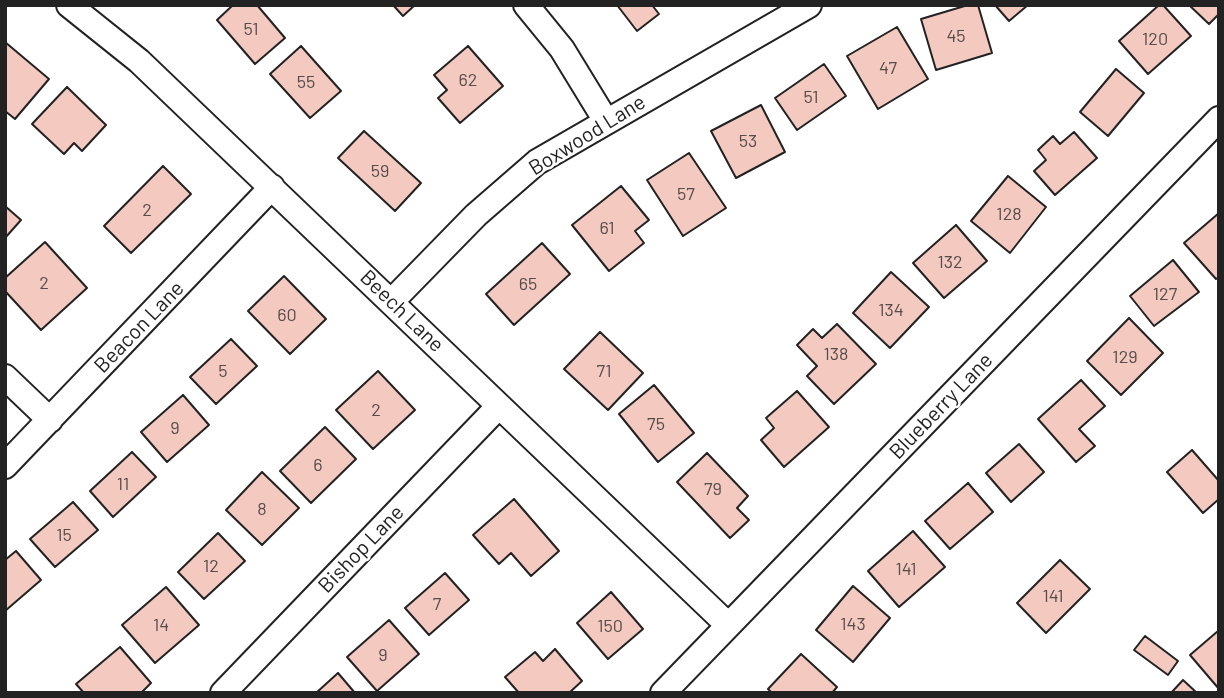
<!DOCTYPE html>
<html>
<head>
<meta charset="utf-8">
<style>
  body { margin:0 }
  #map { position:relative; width:1224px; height:698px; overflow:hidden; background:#fff; font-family:Barlow,sans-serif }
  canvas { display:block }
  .frame { position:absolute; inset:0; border:7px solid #222; pointer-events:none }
</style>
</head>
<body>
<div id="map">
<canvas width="1224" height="698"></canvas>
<div class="frame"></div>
</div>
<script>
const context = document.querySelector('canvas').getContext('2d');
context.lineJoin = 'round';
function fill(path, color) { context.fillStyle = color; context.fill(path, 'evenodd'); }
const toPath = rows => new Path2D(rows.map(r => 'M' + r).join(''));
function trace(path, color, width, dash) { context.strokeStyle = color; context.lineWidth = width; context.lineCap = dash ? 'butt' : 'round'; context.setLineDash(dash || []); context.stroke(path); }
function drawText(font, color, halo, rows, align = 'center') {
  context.font = font + ' Barlow,sans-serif'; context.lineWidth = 5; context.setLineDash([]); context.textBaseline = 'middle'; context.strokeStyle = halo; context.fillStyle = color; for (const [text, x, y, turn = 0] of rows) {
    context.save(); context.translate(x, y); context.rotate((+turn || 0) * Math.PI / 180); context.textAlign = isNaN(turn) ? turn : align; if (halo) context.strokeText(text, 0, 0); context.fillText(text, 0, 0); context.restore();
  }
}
const building = toPath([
  [233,5,257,5,285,38,255,64,217,20,233,5],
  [393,5,415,5,403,16,393,5],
  [617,5,652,5,659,14,637,31,617,5],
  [968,5,978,5,992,53,936,70,921,19,968,5],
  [995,5,1028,5,1009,21,995,5],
  [1159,5,1163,5,1191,36,1148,74,1119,41,1159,5],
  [1189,5,1219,5,1219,14,1209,24,1189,5],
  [897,27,928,79,878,109,847,56,897,27],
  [5,42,49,79,15,119,5,111,5,42],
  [301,46,341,91,310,118,270,74,301,46],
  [468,46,503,86,460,123,438,98,447,90,434,75,468,46],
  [824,64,846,96,797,130,775,98,824,64],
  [1116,69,1144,93,1108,136,1080,112,1116,69],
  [67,87,106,125,82,151,74,143,64,154,32,124,67,87],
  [761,105,785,152,736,178,711,131,761,105],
  [364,131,421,183,395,211,338,158,364,131],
  [1074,132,1097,158,1055,195,1034,171,1046,160,1038,150,1053,136,1060,144,1074,132],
  [689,153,726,208,683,236,647,180,689,153],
  [163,166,191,194,131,253,104,226,163,166],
  [1008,176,1046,207,1010,253,971,221,1008,176],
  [621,186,649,220,635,231,644,243,609,271,572,225,621,186],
  [5,206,21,220,5,238,5,206],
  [1219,213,1219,277,1216,279,1184,243,1219,213],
  [956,225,987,261,944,298,913,263,956,225],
  [45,242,87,288,41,330,5,291,5,278,45,242],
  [542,243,570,274,514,325,486,294,542,243],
  [1173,260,1199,292,1154,326,1130,296,1173,260],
  [891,272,929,307,890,348,853,313,891,272],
  [284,276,326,319,290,354,248,311,284,276],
  [1129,318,1163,353,1121,395,1087,361,1129,318],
  [837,324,876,364,834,404,807,376,817,366,797,345,813,329,822,338,837,324],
  [600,332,643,373,608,410,564,369,600,332],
  [231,339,257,366,216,404,190,377,231,339],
  [378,371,415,410,373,449,336,410,378,371],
  [1081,380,1105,406,1079,429,1095,446,1076,462,1038,419,1081,380],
  [654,385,694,433,658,462,619,414,654,385],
  [797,391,829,427,784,467,761,440,774,428,766,418,797,391],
  [183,395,209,425,167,462,141,432,183,395],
  [325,427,356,459,311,503,280,471,325,427],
  [1019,444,1044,472,1011,502,986,473,1019,444],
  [1192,450,1219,481,1219,499,1203,513,1167,472,1192,450],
  [132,452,156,477,113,517,90,491,132,452],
  [707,453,748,496,737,508,749,520,730,538,677,482,707,453],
  [262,472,299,508,262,545,226,510,262,472],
  [968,483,993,512,950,549,925,521,968,483],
  [514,499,559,551,531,576,511,553,499,564,473,535,514,499],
  [73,502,98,530,55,567,30,539,73,502],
  [913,531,945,567,899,607,868,571,913,531],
  [218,533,245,561,204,599,178,572,218,533],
  [16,551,41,580,5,611,5,560,16,551],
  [1060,560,1090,589,1046,633,1017,603,1060,560],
  [445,573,469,600,429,635,405,608,445,573],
  [853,586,890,618,853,662,816,630,853,586],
  [166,587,199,625,155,663,122,625,166,587],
  [611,592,643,629,608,659,577,623,611,592],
  [389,620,419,654,377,691,347,657,389,620],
  [1218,631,1219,632,1219,689,1190,655,1218,631],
  [1145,636,1178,661,1168,675,1134,650,1145,636],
  [120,647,151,683,141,693,84,693,76,684,120,647],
  [555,649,582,681,569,693,519,693,505,677,535,652,543,661,555,649],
  [801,654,837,687,832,693,772,693,768,689,801,654],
  [338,673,355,693,316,693,338,673],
  [1183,680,1197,693,1171,693,1183,680]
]);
const street = toPath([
  [69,5,139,61,728,625],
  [526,5,562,49,606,121],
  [392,301,476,215,537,162,809,5],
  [5,377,50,420],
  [5,466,272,187],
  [223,693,499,406],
  [663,693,1219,119]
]);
const numberNames = [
  ["51",251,29],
  ["45",956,36],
  ["120",1155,39],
  ["47",888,68],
  ["62",468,80],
  ["55",306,82],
  ["51",811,97],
  ["53",748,141],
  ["59",380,171],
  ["57",686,194],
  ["2",147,210],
  ["128",1009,214],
  ["61",607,228],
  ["132",950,262],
  ["2",44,283],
  ["65",528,284],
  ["127",1165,294],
  ["134",891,310],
  ["60",287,315],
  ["138",836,354],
  ["129",1125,357],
  ["5",223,371],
  ["71",604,371],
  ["2",376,410],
  ["75",656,424],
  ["9",175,428],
  ["6",318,465],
  ["11",123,484],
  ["79",713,489],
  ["8",262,509],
  ["15",64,535],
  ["12",211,566],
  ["141",906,569],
  ["141",1053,596],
  ["7",437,604],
  ["143",853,624],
  ["14",161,625],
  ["150",610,626],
  ["9",383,655]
];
const streetNames = [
  ["Boxwood Lane",587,135,-32],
  ["Beech Lane",402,311,44],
  ["Beacon Lane",139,327,-46],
  ["Blueberry Lane",941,406,-46],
  ["Bishop Lane",361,549,-46]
];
fill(building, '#f3c9c0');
trace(building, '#222', 2);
trace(street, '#222', 28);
trace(street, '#fff', 24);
drawText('18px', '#564c4a', null, numberNames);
drawText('21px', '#222', '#fff', streetNames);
</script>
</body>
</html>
